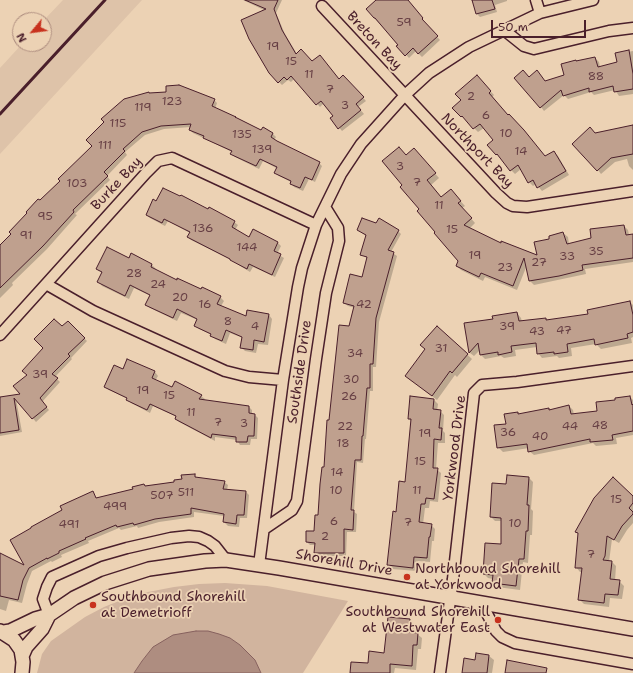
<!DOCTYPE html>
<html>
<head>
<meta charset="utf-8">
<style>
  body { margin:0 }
  #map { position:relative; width:633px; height:673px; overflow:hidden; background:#ecd2b4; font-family:"Shantell Sans",sans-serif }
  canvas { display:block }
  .north { position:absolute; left:12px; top:12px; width:40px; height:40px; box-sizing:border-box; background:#ecd2b4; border:1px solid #ab8a7d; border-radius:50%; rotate:241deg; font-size:11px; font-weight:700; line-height:16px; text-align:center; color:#4a1f2b }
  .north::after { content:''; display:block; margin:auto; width:14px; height:18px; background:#c8321e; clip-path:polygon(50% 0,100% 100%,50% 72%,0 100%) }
  .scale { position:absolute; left:491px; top:20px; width:95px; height:18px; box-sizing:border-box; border:2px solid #4a1f2b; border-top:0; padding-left:5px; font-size:12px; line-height:14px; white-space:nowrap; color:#4a1f2b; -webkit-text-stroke:3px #ecd2b4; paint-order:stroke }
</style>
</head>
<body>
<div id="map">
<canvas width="633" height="673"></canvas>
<div class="north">N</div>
<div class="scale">50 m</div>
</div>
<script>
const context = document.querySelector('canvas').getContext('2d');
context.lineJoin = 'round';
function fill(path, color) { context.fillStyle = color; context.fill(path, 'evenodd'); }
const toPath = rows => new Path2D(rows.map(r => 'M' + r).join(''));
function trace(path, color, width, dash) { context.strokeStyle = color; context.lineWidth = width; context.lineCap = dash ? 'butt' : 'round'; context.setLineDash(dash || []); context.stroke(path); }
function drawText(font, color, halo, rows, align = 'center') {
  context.font = font + ' "Shantell Sans",sans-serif'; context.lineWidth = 3.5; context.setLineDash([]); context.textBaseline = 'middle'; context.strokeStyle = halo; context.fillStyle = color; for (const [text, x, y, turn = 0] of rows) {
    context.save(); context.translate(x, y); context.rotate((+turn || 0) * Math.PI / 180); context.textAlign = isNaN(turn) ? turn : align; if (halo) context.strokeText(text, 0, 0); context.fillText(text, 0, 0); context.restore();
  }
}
const built = toPath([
  [63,0,142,0,0,154,0,68,22,44,44,44,44,20]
]);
const green = toPath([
  [225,583,267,586,348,601,303,673,261,673,255,660,240,645,230,638,153,647,142,661,134,673,37,673,42,654,51,641,85,617,104,607,124,599,148,592,174,587,199,584]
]);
const water = toPath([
  [196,631,208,631,219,634,230,638,240,645,255,660,261,673,134,673,142,661,153,647,173,635,196,631]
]);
const shadow = toPath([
  [243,0,282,0,276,13,285,34,297,54,313,63,323,60,340,80,343,76,366,101,358,107,364,114,342,131,331,118,335,116,324,103,320,107,295,78,291,82,288,80,282,85,269,72,266,11],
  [378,0,407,0,425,22,424,23,440,40,422,57,416,51,409,58,398,46,399,45,374,18],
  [473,0,507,0,507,1,495,5,497,12,480,17,477,14],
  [633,51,633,94,619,96,615,90,594,95,591,92,568,99,564,95,544,111,541,107,529,78,545,82,565,75,577,62,595,58,599,62,600,67,618,63,617,54],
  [480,80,494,95,492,97,545,157,554,152,558,156,569,175,542,191,536,184,533,186,529,182,521,169,515,174,511,170,488,145,494,140,484,128,478,132,454,108],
  [214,100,217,103,215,109,261,132,273,134,276,137,274,140,319,163,322,166,315,182,309,179,303,191,294,187,291,183,291,182,279,176,276,173,278,169,263,161,259,169,235,157,231,154,232,152,193,133,190,130,191,127,164,129,145,135,125,152,127,155,107,176,110,180,75,214,77,215,47,249,12,283,13,285,0,298,0,246,93,146],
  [633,127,633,170,629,166,627,159,615,162,601,174,598,170,595,134],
  [418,154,439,178,431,185,442,198,455,195,465,206,462,208,475,223,469,229,501,244,539,256,551,239,563,233,568,237,569,245,592,239,624,226,628,230,629,235,633,235,633,262,585,269,586,274,534,285,530,281,527,265,517,290,485,277,483,281,461,270,457,266,460,261,436,232,403,185,406,156],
  [147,215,234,222,238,225,235,230,249,238,253,231,278,243,281,246,277,254,284,258,275,277,253,267,250,272,231,260,191,240,188,237,190,233,168,221,165,226,150,218],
  [358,230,398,231,401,234,391,252,397,256,379,322,376,367,373,367,373,391,370,391,366,439,365,439,363,463,357,462,354,512,357,514,356,532,347,532,346,556,319,556,315,552,316,545,310,545,307,542,315,532,319,516,325,468,355,308,348,306,344,303,363,278,367,258,361,254,366,236],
  [132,254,152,265,156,269,155,270,177,281,220,297,224,301,221,306,247,317,269,315,272,319,268,345,258,344,256,353,245,351,241,347,243,338,230,333,226,344,215,339,212,335,199,329,196,325,198,320,181,313,177,321,150,308,147,304,151,296,134,288,129,299,102,286,99,282,103,274,97,269,129,259],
  [630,302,633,305,633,337,631,338,632,343,601,349,596,344,571,348,572,356,559,358,557,356,542,358,538,353,537,347,515,350,516,356,504,358,501,356,485,359,481,355,480,350,474,356,470,353,465,324,494,319,517,313,521,318,522,322,546,319,548,321,589,314],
  [68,322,87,341,71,358,72,359,55,377,60,382,42,402,49,410,36,422,16,399,22,432,0,436,0,398,22,394,28,375,62,328],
  [437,327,472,359,457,377,455,375,437,400,406,376,426,349],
  [128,361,155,372,158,376,155,381,173,389,201,396,205,399,204,401,249,407,252,410,252,415,255,415,258,418,257,439,251,439,250,445,240,445,237,440,215,437,215,441,179,422,176,419,177,417,153,406,150,413,131,403,128,399,109,390,105,387,123,370],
  [630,397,633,400,633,435,616,438,617,444,596,446,593,443,534,455,529,451,529,448,503,452,498,447,507,425,518,413,519,415,548,409,550,410,569,406,573,410,574,415,598,412,617,401],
  [434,400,438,404,437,411,440,411,444,415,443,431,445,433,445,443,438,443,436,469,441,473,438,502,430,501,429,508,425,508,423,524,431,525,435,529,434,541,432,541,430,562,418,561,417,571,392,569,388,565,397,513,406,483,411,421,409,419],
  [194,475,197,478,224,482,228,485,227,490,246,492,249,495,247,518,240,518,239,527,228,526,224,522,224,516,194,512,194,517,159,522,138,528,137,526,121,530,119,528,88,541,89,543,61,555,62,557,52,562,51,561,32,571,27,584,22,603,9,600,6,611,0,609,0,554,27,567,64,511,92,492,97,499,145,487,175,482],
  [529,478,533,482,531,509,533,511,532,535,530,535,528,563,523,562,520,590,497,587,493,583,493,579,488,578,484,574,502,545,502,521,495,521,491,517,507,485],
  [633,497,633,523,627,530,619,543,612,539,609,562,612,562,616,566,615,581,619,581,624,586,622,599,610,598,609,607,584,604,579,599,583,572,580,572,576,567,579,534,576,532],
  [410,620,414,625,413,633,417,634,422,638,421,649,418,649,416,670,395,668,394,673,351,673,369,664,385,654],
  [489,656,494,660,492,673,463,673,476,661]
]);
const building = toPath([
  [245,0,278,0,274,9,282,30,296,54,301,49,312,61,320,55,339,79,343,75,364,97,356,104,361,110,338,129,330,118,333,116,321,101,316,105,291,76,287,80,284,77,278,83,269,73,249,39,241,20,266,9,245,0],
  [376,0,408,0,423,18,422,19,438,36,418,54,413,48,405,56,396,46,398,45,375,18,374,18,366,9,376,0],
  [472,0,492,0,495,9,476,14,472,0],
  [629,50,633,74,633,89,614,92,613,86,589,92,589,88,563,96,561,90,540,108,514,78,523,70,529,77,537,70,545,81,564,75,561,64,576,60,576,61,595,57,598,67,617,62,615,53,629,50],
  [477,75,491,91,489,93,508,115,509,114,524,130,545,156,554,151,566,171,537,188,533,180,528,183,518,165,510,171,497,154,496,155,487,145,493,140,480,124,473,129,462,116,461,117,452,108,461,100,455,94,477,75],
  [179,85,215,99,212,106,236,117,235,117,261,130,263,127,273,133,271,137,277,141,320,162,312,180,305,177,300,188,290,184,291,181,274,173,277,167,260,159,256,166,230,154,232,151,203,138,204,136,189,130,191,124,161,126,142,132,123,149,125,151,104,172,108,176,73,210,74,212,43,246,0,288,0,245,11,234,9,232,27,213,26,212,38,199,40,200,60,181,58,179,92,146,86,140,104,122,101,119,124,99,149,92,149,93,166,92,166,86,179,85],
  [633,125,633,154,611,158,597,171,572,144,590,127,595,133,633,125],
  [399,147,406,155,414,148,436,173,427,180,441,197,451,189,461,201,458,203,472,218,464,225,501,243,501,241,537,255,534,242,549,239,549,236,563,232,567,244,591,238,590,229,624,225,626,235,633,234,633,258,582,265,583,270,559,276,529,281,524,258,513,286,481,273,479,277,456,266,458,261,434,233,435,232,417,211,419,209,400,187,402,185,382,161,399,147],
  [163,188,180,196,181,195,208,209,209,207,235,221,232,227,249,237,253,229,278,242,274,251,281,254,272,275,249,264,247,269,230,260,230,259,187,237,190,232,164,219,162,223,146,215,153,199,156,201,163,188],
  [362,218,376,223,379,218,399,230,388,250,394,252,376,318,373,364,370,364,370,388,367,388,363,436,362,436,361,460,355,460,351,510,354,510,353,530,344,529,344,553,314,553,315,543,306,542,306,531,314,531,315,515,318,515,320,484,322,467,324,467,327,420,329,420,339,325,349,326,354,306,343,303,350,274,362,277,367,257,360,255,366,235,357,230,362,218],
  [107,247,129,258,131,253,152,264,151,267,177,280,177,278,201,289,202,287,221,296,217,304,246,316,247,310,269,314,264,342,254,340,253,350,240,348,242,337,226,330,222,341,210,336,211,334,194,326,197,319,177,309,173,318,145,305,150,295,130,285,125,296,97,282,102,272,96,269,107,247],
  [630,301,633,315,633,332,627,334,628,338,595,345,594,339,567,344,568,352,554,354,554,352,537,354,536,343,511,346,512,352,498,355,498,352,480,355,478,343,469,353,464,323,493,319,492,316,517,312,519,321,546,318,546,320,588,314,587,310,630,301],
  [54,319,62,326,68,321,85,338,68,354,70,356,52,374,58,378,40,398,47,407,32,419,14,398,19,430,0,433,0,397,20,394,13,386,27,375,22,371,43,348,34,339,54,319],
  [437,326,468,354,452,373,450,371,432,396,405,376,425,349,420,345,437,326],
  [127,359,155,371,152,378,172,387,175,381,202,395,199,399,249,406,249,413,255,414,254,436,248,436,247,442,236,442,236,437,212,434,211,438,175,419,176,416,150,404,147,410,126,400,127,398,104,387,114,365,123,369,127,359],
  [410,396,434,399,433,409,441,410,439,428,442,428,441,440,434,439,433,468,438,468,434,499,426,498,425,504,421,504,419,522,432,524,430,537,429,537,427,558,414,557,413,568,387,565,393,511,396,512,399,481,405,482,411,419,408,419,410,396],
  [630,396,632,405,633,404,633,431,612,435,613,440,590,442,590,439,528,452,527,444,497,448,494,425,506,424,504,414,518,412,518,414,549,408,549,410,569,405,571,414,597,411,596,402,615,400,615,398,630,396],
  [195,474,195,477,225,481,223,489,246,491,244,515,237,515,236,524,223,522,224,514,191,508,191,514,155,519,134,525,133,523,117,527,116,525,85,538,86,539,59,551,59,553,47,559,47,558,29,568,23,580,18,600,0,596,0,553,24,565,10,540,31,528,31,527,62,510,60,506,93,491,96,498,133,489,132,487,144,484,145,486,174,482,174,480,182,479,181,475,195,474],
  [507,475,529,477,527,505,529,505,528,531,526,531,524,559,519,559,516,586,492,583,493,575,483,574,485,543,501,544,501,518,490,517,492,483,506,484,507,475],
  [613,477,633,496,633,503,629,508,633,512,633,514,622,526,614,540,607,536,605,556,603,560,612,561,610,579,620,580,618,595,605,594,604,603,578,600,582,568,575,568,578,533,575,532,594,498,613,477],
  [388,617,410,619,409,632,418,633,417,645,413,645,412,666,390,664,390,673,350,673,351,662,368,663,369,651,384,653,388,617],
  [476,653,489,655,487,673,462,673,464,658,475,660,476,653],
  [507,660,547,668,546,673,505,673,507,660]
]);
const minor = toPath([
  [536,0,540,13],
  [322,6,496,193,507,203,513,206,527,207,633,191],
  [504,30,524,46,534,49,609,31,633,28],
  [0,335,46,284],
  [283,380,249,377,225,371,93,311,46,284,146,173,158,161,172,158,316,225],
  [264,529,292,510,297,501,316,359,326,293,339,241,338,228,325,207],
  [259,565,283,380,298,287,302,268,316,225,341,174,361,144,405,95,429,73,469,47,540,13,593,0],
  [481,602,496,631,502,637,515,643,526,645,633,664],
  [49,615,43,599,47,587,52,577,99,556,127,548,171,538,189,536,199,537,208,541,215,546,226,560],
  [440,673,453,579,474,393,482,385,517,382,633,366]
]);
const tertiary = toPath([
  [0,631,14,640,21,650,23,662,22,673],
  [4,632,10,631,35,619,49,615,74,598,105,583,149,569,205,561,226,560,279,568,633,629],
  [22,656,26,647,42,629,49,615]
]);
const rail = toPath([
  [0,114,105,0]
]);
const markers = [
  [407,577,4,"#c8321e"],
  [93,605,4,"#c8321e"],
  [498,620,4,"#c8321e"]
];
const numberNames = [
  ["59",404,23],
  ["19",273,47],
  ["15",291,62],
  ["11",309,75],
  ["88",596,77],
  ["7",330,90],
  ["2",471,97],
  ["123",172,102],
  ["3",345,106],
  ["119",143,108],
  ["6",486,116],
  ["115",118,124],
  ["10",506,134],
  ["135",242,135],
  ["111",105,146],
  ["139",262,150],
  ["14",521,152],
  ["3",400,167],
  ["7",417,183],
  ["103",77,184],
  ["11",439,206],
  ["95",45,217],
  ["136",203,229],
  ["15",452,230],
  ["91",26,236],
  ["144",247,248],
  ["35",596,252],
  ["19",475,256],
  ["33",567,257],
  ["27",539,263],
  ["23",505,268],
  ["28",134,274],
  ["24",158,285],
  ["20",180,298],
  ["16",205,305],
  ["42",364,305],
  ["8",228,322],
  ["4",255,327],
  ["39",507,327],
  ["47",564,331],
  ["43",537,332],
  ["31",441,349],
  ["34",355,354],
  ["39",40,375],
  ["30",351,380],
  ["19",143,391],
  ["15",169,396],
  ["26",349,397],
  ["11",191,413],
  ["7",218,423],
  ["3",244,424],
  ["48",600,426],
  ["22",345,427],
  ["44",570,427],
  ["36",508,433],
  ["19",425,434],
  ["40",540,437],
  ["18",343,444],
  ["15",420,462],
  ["14",337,473],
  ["10",336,491],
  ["11",417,491],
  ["511",186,493],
  ["507",162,496],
  ["15",616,500],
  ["499",115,507],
  ["6",334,522],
  ["7",408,523],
  ["10",515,524],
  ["491",69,525],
  ["2",325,537],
  ["7",591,555]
];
const streetNames = [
  ["Breton Bay",374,41,47],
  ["Northport Bay",477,151,46],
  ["Burke Bay",117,184,-47],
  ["Southside Drive",300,372,-82],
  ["Yorkwood Drive",455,448,-83],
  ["Shorehill Drive",344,563,10]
];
const poiNames = [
  ["Northbound Shorehill",415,569],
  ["at Yorkwood",415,585],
  ["Southbound Shorehill",101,597],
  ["at Demetrioff",101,613],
  ["Southbound Shorehill",490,612,"right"],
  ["at Westwater East",490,628,"right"]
];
fill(built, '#dec3a9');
fill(green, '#d1b49e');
fill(water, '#ae8d80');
trace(water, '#86615e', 1);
fill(shadow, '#0003');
fill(building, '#bfa08e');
trace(building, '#4a1f2b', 1);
trace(minor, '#4a1f2b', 13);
trace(tertiary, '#4a1f2b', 16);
trace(minor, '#ecd2b4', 10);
trace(tertiary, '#ecd2b4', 13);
trace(rail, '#4a1f2b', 3);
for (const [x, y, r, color] of markers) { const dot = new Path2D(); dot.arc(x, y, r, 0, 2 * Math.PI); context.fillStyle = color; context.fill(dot); trace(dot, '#ecd2b4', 1.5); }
drawText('12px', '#673f44', null, numberNames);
drawText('14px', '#4a1f2b', '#ecd2b4', streetNames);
drawText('14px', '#4a1f2b', '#ecd2b4', poiNames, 'left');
</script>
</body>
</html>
